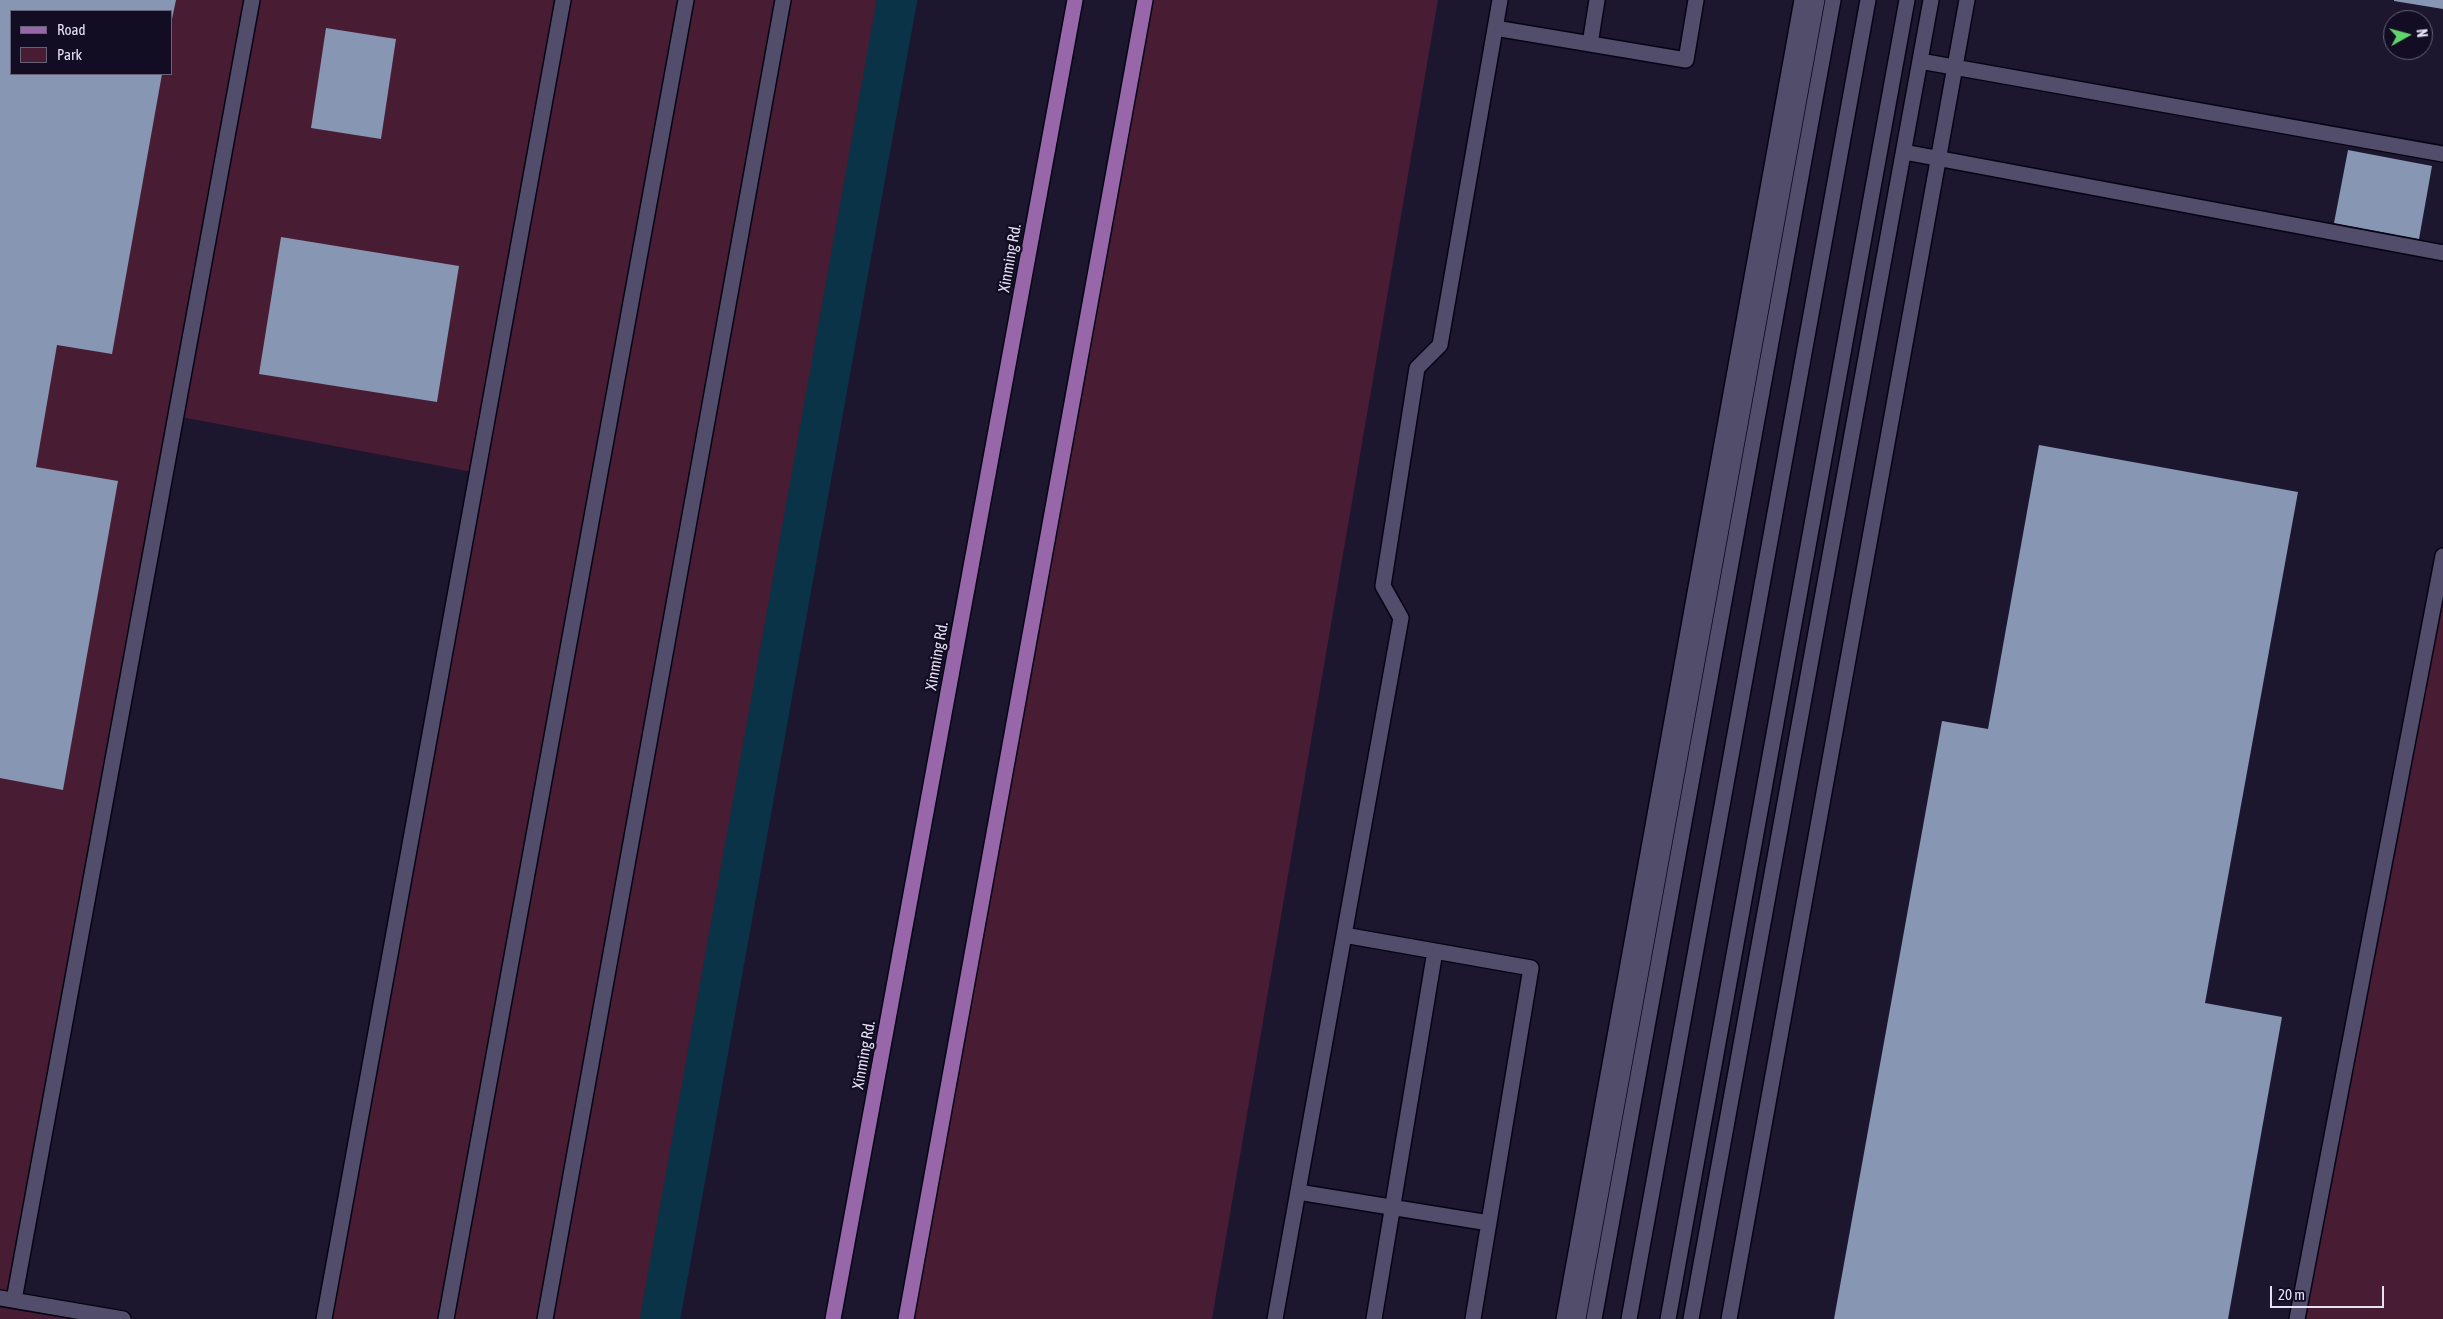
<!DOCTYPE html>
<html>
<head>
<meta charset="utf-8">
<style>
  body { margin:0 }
  #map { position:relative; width:2443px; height:1319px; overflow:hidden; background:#1c162f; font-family:"Asap Condensed",sans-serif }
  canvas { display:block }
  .legend { position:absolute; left:10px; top:10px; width:162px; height:65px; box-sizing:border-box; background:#130d24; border:1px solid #676277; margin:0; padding:6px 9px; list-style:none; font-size:15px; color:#e5e2f4 }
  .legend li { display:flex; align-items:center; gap:10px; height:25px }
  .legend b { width:25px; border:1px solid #676277 }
  .north { position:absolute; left:2383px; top:10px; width:50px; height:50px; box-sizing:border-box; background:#130d24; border:1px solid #676277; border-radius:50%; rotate:83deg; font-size:14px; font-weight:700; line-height:20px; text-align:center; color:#e5e2f4 }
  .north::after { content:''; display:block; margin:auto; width:18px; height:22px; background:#60d56b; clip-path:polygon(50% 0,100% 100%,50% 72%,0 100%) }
  .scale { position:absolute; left:2270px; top:1286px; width:114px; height:22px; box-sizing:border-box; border:2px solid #e5e2f4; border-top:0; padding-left:6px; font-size:15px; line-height:18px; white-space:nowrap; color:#e5e2f4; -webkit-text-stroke:4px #130d24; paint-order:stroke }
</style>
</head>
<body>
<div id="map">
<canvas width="2443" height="1319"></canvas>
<ul class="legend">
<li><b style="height:6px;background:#9867a9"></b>Road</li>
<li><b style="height:14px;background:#481c32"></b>Park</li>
</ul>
<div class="north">N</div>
<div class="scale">20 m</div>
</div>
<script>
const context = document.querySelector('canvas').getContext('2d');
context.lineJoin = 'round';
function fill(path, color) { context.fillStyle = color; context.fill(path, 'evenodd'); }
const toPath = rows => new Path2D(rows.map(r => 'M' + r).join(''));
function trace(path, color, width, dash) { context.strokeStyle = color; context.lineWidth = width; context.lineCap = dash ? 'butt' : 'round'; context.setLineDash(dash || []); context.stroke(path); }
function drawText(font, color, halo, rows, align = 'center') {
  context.font = font + ' "Asap Condensed",sans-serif'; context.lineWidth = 5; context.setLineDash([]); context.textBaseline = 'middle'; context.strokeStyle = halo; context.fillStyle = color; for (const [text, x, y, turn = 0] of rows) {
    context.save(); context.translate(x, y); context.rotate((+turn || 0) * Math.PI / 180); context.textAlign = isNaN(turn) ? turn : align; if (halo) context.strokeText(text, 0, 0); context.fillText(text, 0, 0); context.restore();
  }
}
const green = toPath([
  [0,0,897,0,660,1319,324,1319,477,473,176,416,14,1300,124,1319,0,1319],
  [11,11,171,11,171,74,11,74],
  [1153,0,1438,0,1212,1319,909,1319],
  [2443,556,2443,1319,2297,1319]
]);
const canal = toPath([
  [660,1319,897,0]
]);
const building = toPath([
  [0,0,176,0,172,19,171,11,11,11,11,74,162,74,112,354,57,345,36,467,118,481,63,790,0,778],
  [2394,0,2443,0,2443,9,2394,1],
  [326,28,396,39,381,139,311,128],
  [2348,150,2432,166,2419,239,2334,223],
  [281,237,459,266,437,402,259,374],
  [2039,445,2298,492,2205,1003,2282,1017,2228,1319,1834,1319,1942,721,1988,729]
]);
const minor = toPath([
  [1495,28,1686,60,1696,0],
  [1590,44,1597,0],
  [1920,61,2443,154],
  [1904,152,2443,253],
  [1344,935,1531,968,1473,1319],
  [1298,1192,1489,1223],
  [0,1298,123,1319],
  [14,1300,252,0],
  [324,1319,563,0],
  [446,1319,686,0],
  [545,1319,783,0],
  [1275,1319,1401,618,1383,586,1417,368,1440,345,1500,0],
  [1374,1319,1435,951],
  [1564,1319,1802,0],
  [1578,1319,1817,0],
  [1594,1319,1833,0],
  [1629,1319,1868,0],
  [1668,1319,1907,0],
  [1691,1319,1931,0],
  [1729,1319,1967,0],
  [2297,1319,2443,556]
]);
const major = toPath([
  [833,1319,1075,0],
  [906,1319,1145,0]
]);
const streetNames = [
  ["Xinming Rd.",1010,258,-80],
  ["Xinming Rd.",937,656,-80],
  ["Xinming Rd.",864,1055,-80]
];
fill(green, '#481c32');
trace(canal, '#0a3347', 40);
fill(building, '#8696b3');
trace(minor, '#070316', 18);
trace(major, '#070316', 18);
trace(minor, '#524d6a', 15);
trace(major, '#9867a9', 15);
drawText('16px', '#e5e2f4', '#130d24', streetNames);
</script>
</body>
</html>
